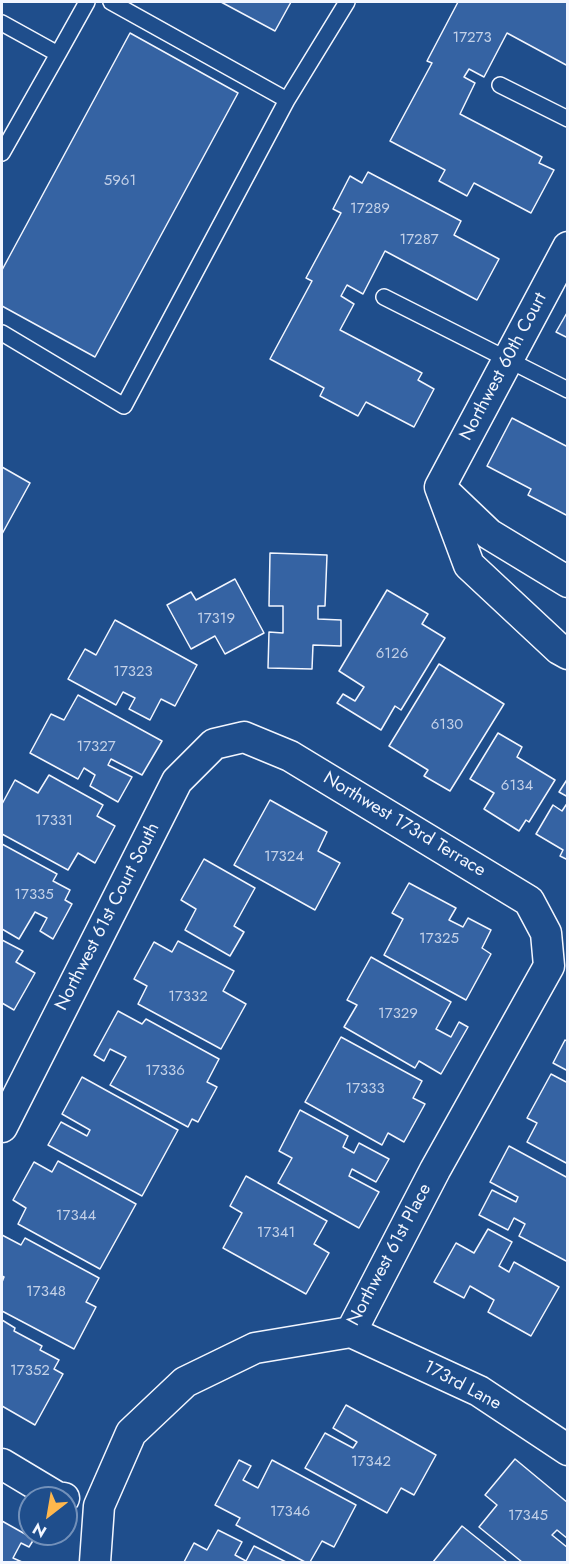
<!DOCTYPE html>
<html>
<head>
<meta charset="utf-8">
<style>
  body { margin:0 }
  #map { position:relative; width:569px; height:1564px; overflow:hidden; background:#1f4e8c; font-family:Jost,sans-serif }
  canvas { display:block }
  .frame { position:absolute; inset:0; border:3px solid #f2f6ff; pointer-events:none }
  .north { position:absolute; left:18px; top:1486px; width:60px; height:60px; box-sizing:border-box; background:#1f4e8c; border:2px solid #7391ba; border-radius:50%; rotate:211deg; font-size:16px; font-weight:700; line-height:24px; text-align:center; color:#f2f6ff }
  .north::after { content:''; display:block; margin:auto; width:21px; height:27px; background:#ffb74d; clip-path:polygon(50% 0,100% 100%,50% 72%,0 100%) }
</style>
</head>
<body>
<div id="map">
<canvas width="569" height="1564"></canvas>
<div class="frame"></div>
<div class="north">N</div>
</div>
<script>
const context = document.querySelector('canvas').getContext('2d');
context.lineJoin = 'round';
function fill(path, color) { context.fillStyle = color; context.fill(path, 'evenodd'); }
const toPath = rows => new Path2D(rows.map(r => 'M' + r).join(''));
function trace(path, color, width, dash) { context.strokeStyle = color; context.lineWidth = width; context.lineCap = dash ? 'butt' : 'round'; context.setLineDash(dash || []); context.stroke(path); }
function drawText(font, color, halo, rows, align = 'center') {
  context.font = font + ' Jost,sans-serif'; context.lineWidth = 4.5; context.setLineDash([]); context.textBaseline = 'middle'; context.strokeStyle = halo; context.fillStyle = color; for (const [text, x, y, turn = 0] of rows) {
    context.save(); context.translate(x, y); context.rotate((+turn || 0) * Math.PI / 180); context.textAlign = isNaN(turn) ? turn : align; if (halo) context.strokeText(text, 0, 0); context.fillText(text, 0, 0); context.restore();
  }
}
const building = toPath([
  [221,2,291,2,275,31,221,2],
  [458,2,568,2,568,66,507,33,484,77,469,69,464,77,475,83,460,114,542,157,539,163,554,170,531,213,474,183,467,196,439,181,445,170,390,141,432,63,427,61,458,2],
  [130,33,238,93,95,357,2,306,2,270,130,33],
  [368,172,461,221,454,235,499,259,477,300,385,251,363,294,347,285,341,296,354,304,340,330,422,373,418,380,434,389,414,427,366,402,358,416,320,396,324,388,270,359,312,281,306,278,341,213,333,209,350,176,362,183,368,172],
  [568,311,568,338,556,332,568,311],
  [512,418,568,447,568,516,528,495,531,489,487,466,512,418],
  [2,467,30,483,2,534,2,467],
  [270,553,327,555,325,606,318,606,318,619,341,620,341,646,313,645,312,669,268,668,269,632,283,633,283,606,269,606,270,553],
  [235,579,264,633,225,654,215,636,191,649,167,605,191,592,196,600,235,579],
  [387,590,428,614,422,624,445,638,401,710,395,706,381,730,337,703,343,694,355,701,364,687,339,671,387,590],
  [115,620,197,665,175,706,161,699,150,720,129,709,135,698,123,692,116,705,68,679,85,649,96,655,115,620],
  [439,664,504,704,450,791,424,776,428,770,389,746,439,664],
  [78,695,162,741,142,775,111,759,108,765,132,777,118,802,90,786,95,775,84,768,78,779,30,753,51,714,64,720,78,695],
  [498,733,522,747,517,757,555,780,529,822,526,820,519,831,484,809,494,793,470,779,498,733],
  [49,775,103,805,97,816,115,826,95,863,78,853,68,870,2,834,2,804,15,780,38,793,49,775],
  [568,778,568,797,559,792,568,778],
  [270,800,327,832,318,851,340,863,315,910,234,865,270,800],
  [568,802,568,860,560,856,563,850,536,834,553,805,562,811,568,802],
  [2,844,57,874,53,881,70,890,65,900,72,904,53,939,40,931,47,918,35,912,19,939,2,929,2,844],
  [204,859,255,888,234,926,244,932,230,956,185,930,196,909,181,900,204,859],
  [409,883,456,908,449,920,463,927,468,918,491,930,482,948,491,954,466,1000,384,955,403,919,392,913,409,883],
  [2,940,23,951,16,962,35,973,14,1010,2,1003,2,940],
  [178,941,234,971,223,991,246,1004,221,1049,138,1004,147,986,134,979,154,942,172,952,178,941],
  [371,957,451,1002,436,1029,451,1037,459,1022,468,1027,441,1074,419,1061,415,1068,344,1027,357,1005,347,1000,371,957],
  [118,1011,142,1024,146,1019,219,1059,207,1082,217,1087,198,1122,192,1119,188,1127,110,1085,126,1057,110,1049,104,1061,94,1055,118,1011],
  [341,1037,422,1081,413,1098,425,1104,404,1142,388,1133,382,1145,305,1102,341,1037],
  [565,1040,568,1042,568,1071,553,1063,565,1040],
  [551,1074,568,1083,568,1164,527,1142,537,1123,527,1118,551,1074],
  [82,1077,178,1130,142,1196,48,1145,61,1122,87,1136,90,1130,62,1114,82,1077],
  [300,1110,348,1136,343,1147,354,1153,359,1143,389,1159,376,1182,352,1169,349,1176,379,1192,359,1228,278,1183,292,1158,279,1151,300,1110],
  [509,1146,568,1178,568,1262,519,1236,525,1224,514,1218,508,1230,479,1215,492,1190,516,1202,518,1197,490,1182,509,1146],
  [58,1161,136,1204,100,1269,18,1224,26,1208,13,1200,34,1162,52,1172,58,1161],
  [246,1176,327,1221,314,1244,329,1253,306,1294,223,1248,242,1213,230,1206,246,1176],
  [488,1229,512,1242,499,1266,509,1272,514,1262,559,1287,531,1336,488,1312,494,1300,470,1286,464,1298,434,1282,456,1243,474,1253,488,1229],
  [2,1235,21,1245,25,1238,99,1278,86,1302,96,1307,74,1349,2,1311,2,1282,4,1277,2,1276,2,1235],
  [2,1320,15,1328,14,1331,42,1346,40,1350,59,1360,54,1369,63,1374,35,1425,2,1406,2,1320],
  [346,1405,436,1455,414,1495,401,1488,387,1513,305,1468,325,1433,353,1448,357,1442,333,1428,346,1405],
  [515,1459,568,1503,568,1539,557,1530,552,1535,568,1548,568,1562,522,1562,479,1527,497,1505,485,1495,515,1459],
  [239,1460,251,1466,243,1480,258,1488,272,1460,356,1505,334,1547,322,1541,310,1562,305,1562,236,1525,240,1518,215,1505,239,1460],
  [2,1521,34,1539,29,1547,21,1543,13,1558,22,1562,2,1562,2,1521],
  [462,1526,507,1562,433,1562,462,1526],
  [218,1530,242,1542,235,1555,246,1561,254,1546,286,1562,184,1562,194,1543,207,1550,218,1530]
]);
const lane = toPath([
  [2,23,58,54,87,2],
  [500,85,568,119],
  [287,100,347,2],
  [2,153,58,54],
  [384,297,568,390],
  [2,333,124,406,287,100,111,2]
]);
const street = toPath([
  [440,487,568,247],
  [440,487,469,565,559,649,568,654],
  [446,493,489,534,568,582],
  [2,1127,177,781,214,744,244,737,290,756,529,901,546,933,549,966,435,1170,351,1332,255,1348,185,1382,131,1433,99,1506,95,1562],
  [351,1332,479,1391,568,1450],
  [2,1464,57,1497,64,1498]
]);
const numberNames = [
  ["17273",472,38],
  ["5961",120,181],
  ["17289",370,209],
  ["17287",419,240],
  ["17319",216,619],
  ["6126",392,654],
  ["17323",133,672],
  ["6130",447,725],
  ["17327",96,747],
  ["6134",517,786],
  ["17331",54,821],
  ["17324",284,857],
  ["17335",34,895],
  ["17325",439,939],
  ["17332",188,997],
  ["17329",398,1014],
  ["17336",165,1071],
  ["17333",365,1089],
  ["17344",76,1216],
  ["17341",276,1233],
  ["17348",46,1292],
  ["17352",30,1371],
  ["17342",371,1462],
  ["17346",290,1512],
  ["17345",528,1516]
];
const streetNames = [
  ["Northwest 60th Court",504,367,-62],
  ["Northwest 173rd Terrace",404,825,31],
  ["Northwest 61st Court South",108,917,-63],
  ["Northwest 61st Place",390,1255,-62],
  ["173rd Lane",462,1386,28]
];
fill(building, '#3563a3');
trace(building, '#f2f6ff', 1.5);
trace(lane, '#f2f6ff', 18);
trace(street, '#f2f6ff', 33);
trace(lane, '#1f4e8c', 15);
trace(street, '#1f4e8c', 30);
drawText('15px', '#c3d1e8', null, numberNames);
drawText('18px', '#f2f6ff', '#1f4e8c', streetNames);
</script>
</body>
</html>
